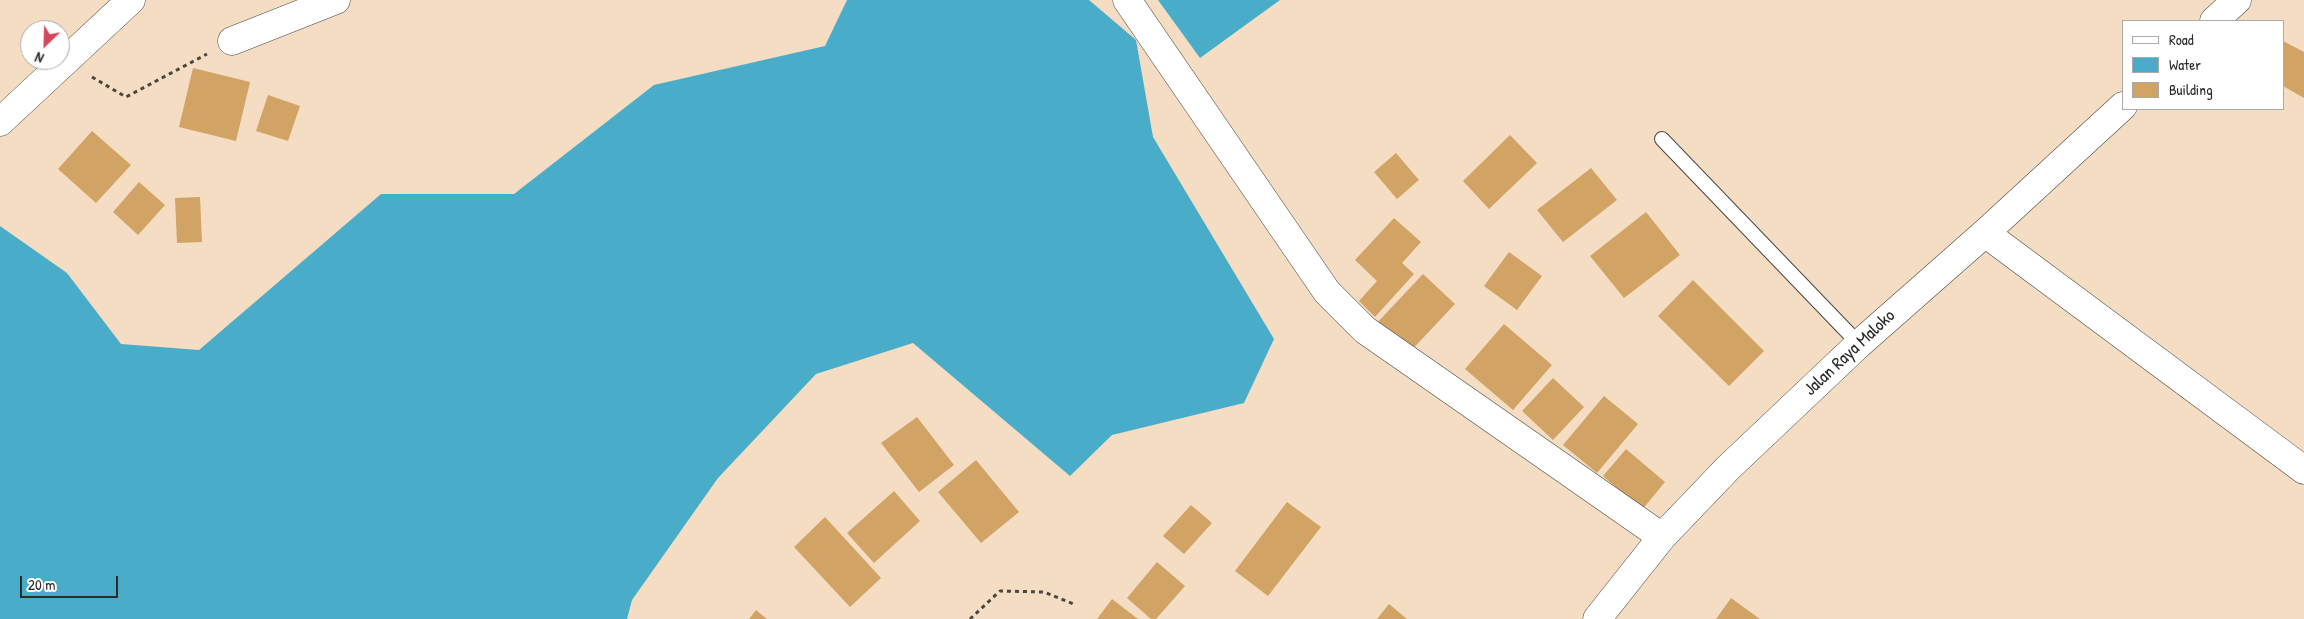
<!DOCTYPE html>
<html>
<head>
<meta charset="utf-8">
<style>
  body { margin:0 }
  #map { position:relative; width:2304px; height:619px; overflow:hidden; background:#f4ddc2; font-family:"Patrick Hand",sans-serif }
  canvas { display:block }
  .legend { position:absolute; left:2122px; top:20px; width:162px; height:90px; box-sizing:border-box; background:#fff; border:1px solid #aaa; margin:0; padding:6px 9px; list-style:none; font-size:15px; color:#2b2b2b }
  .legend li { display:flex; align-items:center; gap:10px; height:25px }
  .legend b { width:25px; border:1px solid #aaa }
  .north { position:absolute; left:20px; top:20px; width:50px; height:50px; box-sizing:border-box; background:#fff; border:1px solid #aaa; border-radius:50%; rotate:204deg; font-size:14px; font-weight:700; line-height:20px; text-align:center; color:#2b2b2b }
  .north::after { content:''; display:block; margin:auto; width:18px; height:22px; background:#d1495b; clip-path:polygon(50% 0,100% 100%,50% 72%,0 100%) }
  .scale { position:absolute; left:20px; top:576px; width:98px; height:22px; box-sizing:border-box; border:2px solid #2b2b2b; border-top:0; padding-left:6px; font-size:15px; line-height:18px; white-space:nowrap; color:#2b2b2b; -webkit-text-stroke:4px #fff; paint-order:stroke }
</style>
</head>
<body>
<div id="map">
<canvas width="2304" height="619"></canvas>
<ul class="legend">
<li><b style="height:6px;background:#fff"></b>Road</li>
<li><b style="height:14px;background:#49adc9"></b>Water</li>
<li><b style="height:14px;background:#d1a365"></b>Building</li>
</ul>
<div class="north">N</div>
<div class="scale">20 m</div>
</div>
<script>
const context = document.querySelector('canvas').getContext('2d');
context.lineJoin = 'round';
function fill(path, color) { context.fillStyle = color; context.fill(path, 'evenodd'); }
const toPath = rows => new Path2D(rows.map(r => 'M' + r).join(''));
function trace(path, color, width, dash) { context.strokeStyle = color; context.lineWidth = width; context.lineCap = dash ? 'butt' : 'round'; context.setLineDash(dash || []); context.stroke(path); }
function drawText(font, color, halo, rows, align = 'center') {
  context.font = font + ' "Patrick Hand",sans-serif'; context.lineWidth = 4; context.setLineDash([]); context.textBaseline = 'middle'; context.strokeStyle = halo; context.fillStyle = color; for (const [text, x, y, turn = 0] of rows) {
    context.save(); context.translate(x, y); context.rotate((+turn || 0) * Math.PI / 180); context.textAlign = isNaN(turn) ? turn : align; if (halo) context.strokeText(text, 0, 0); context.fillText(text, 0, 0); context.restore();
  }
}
const water = toPath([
  [847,0,1089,0,1136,40,1153,137,1274,339,1244,403,1112,435,1070,476,913,343,816,374,718,478,632,600,627,619,0,619,0,226,67,273,121,344,199,350,381,194,514,194,654,85,825,46],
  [1158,0,1280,0,1200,58]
]);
const building = toPath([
  [2283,41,2304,52,2304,98,2283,86],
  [193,68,250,82,236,141,179,127],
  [268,95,300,106,288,141,256,131],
  [92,131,131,165,96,203,58,169],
  [1510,135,1537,163,1489,209,1463,181],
  [1396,153,1419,180,1397,199,1374,172],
  [1591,168,1617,200,1563,242,1537,210],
  [139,182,165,205,138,235,113,212],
  [200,197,202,242,177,243,175,198],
  [1646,212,1680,255,1624,298,1590,256],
  [1394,218,1421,242,1402,263,1414,274,1375,317,1359,301,1377,281,1355,260],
  [1509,252,1542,276,1517,310,1484,286],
  [1423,274,1455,304,1408,354,1376,324],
  [1693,280,1764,351,1729,386,1658,316],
  [1504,324,1552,365,1513,410,1465,369],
  [1553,378,1584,407,1553,440,1522,411],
  [1604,396,1638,424,1597,473,1563,445],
  [917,417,954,465,919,492,881,443],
  [1626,449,1665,482,1642,510,1603,476],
  [976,460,1019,512,981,543,938,492],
  [894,491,920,521,874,563,847,533],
  [1287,502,1321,527,1268,596,1235,571],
  [1191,505,1212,523,1184,554,1163,536],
  [825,517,881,578,850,607,794,547],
  [1157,562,1185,586,1156,619,1151,619,1127,598],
  [1731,598,1760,619,1716,619],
  [1112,599,1138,619,1097,619],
  [1389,604,1407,619,1377,619],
  [756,610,767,619,749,619]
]);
const path = toPath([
  [92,77,126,97,207,54],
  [970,619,1000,591,1044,592,1076,605]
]);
const service = toPath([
  [1662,139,1859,344]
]);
const minor = toPath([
  [1127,0,1327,292,1365,330,1662,537],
  [232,41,336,0],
  [0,122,131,0],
  [1985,233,2304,470]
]);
const tertiary = toPath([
  [2214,21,2237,0],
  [1597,619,1662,537,1728,468,1859,344,1985,233,2123,106]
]);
const streetNames = [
  ["Jalan Raya Maloko",1850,353,-43]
];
fill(water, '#49adc9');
fill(building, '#d1a365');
trace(service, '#494642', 16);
trace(minor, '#494642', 29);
trace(tertiary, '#494642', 29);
trace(path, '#494642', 3, [4, 4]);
trace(service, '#fff', 14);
trace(minor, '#fff', 28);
trace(tertiary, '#fff', 28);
drawText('18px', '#2b2b2b', '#fff', streetNames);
</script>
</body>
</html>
